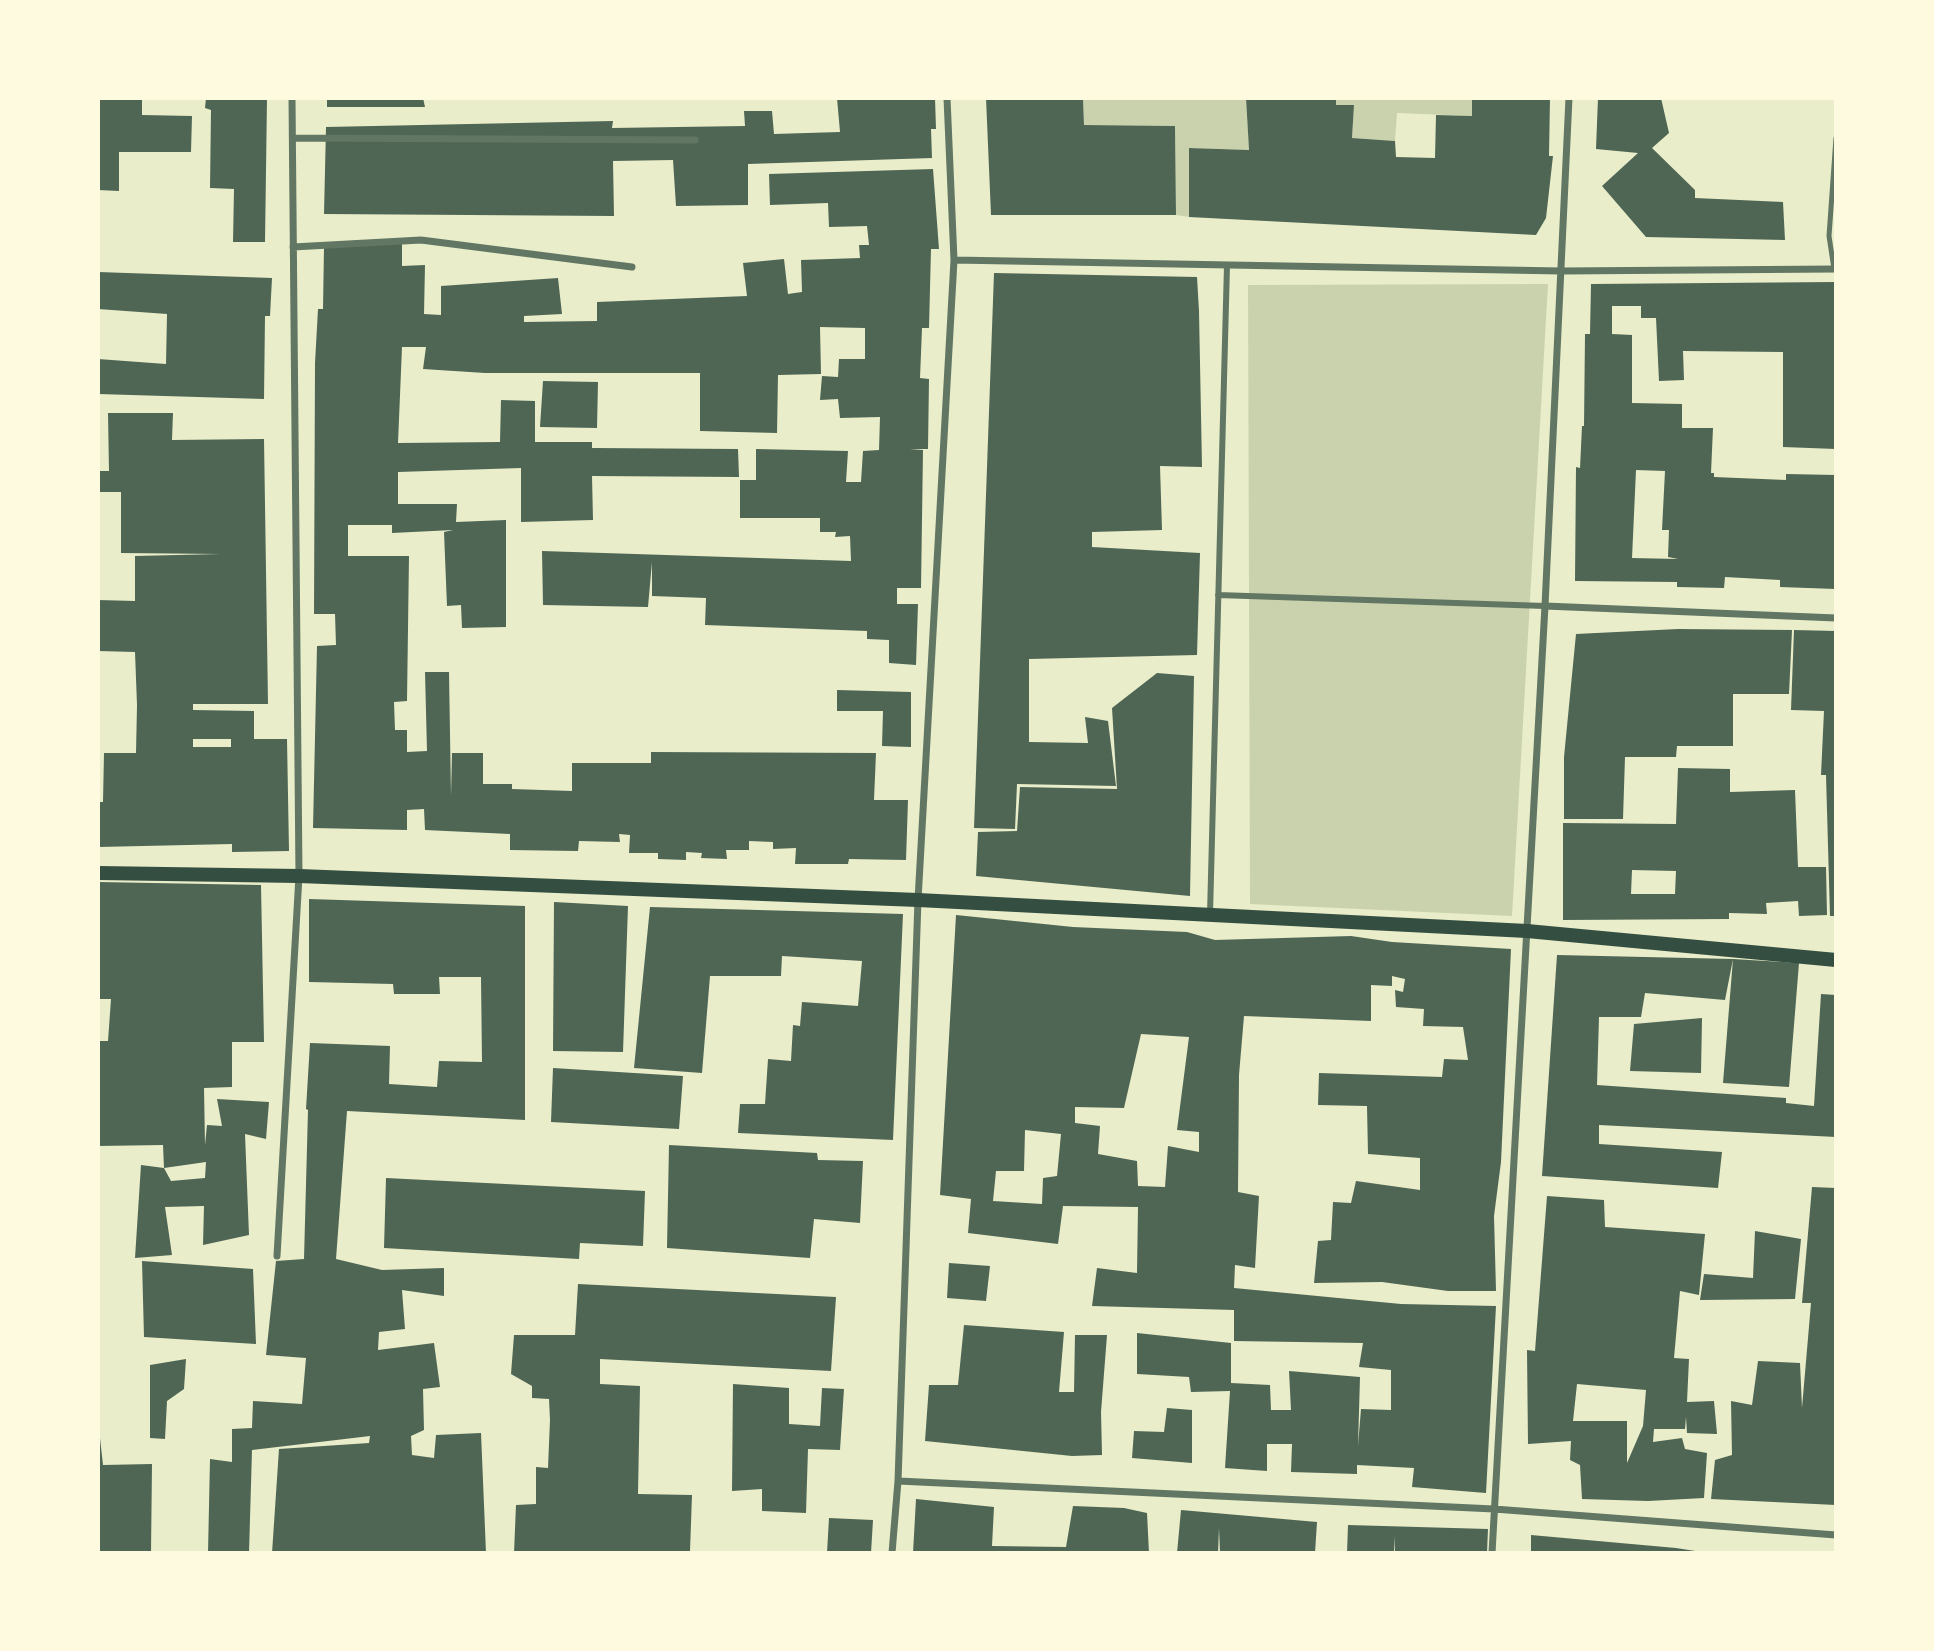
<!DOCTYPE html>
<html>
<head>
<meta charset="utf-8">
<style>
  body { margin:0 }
  #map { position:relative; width:1934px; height:1651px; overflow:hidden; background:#e9edc9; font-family:"IBM Plex Serif",serif }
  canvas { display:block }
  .frame { position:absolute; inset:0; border:100px solid #fefae0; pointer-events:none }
</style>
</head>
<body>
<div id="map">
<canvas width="1934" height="1651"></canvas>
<div class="frame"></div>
</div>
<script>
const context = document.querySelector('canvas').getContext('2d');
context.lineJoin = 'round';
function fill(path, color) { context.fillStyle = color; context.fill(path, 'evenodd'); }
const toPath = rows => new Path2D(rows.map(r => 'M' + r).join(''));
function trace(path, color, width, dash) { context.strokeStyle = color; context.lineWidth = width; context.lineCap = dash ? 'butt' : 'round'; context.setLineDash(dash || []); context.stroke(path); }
const green = toPath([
  [1083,98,1246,98,1249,150,1189,148,1189,217,1176,215,1175,126,1084,125],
  [1336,98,1472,98,1472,116,1397,113,1395,141,1352,138,1354,105,1336,105],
  [1548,284,1512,916,1250,904,1248,285]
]);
const building = toPath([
  [98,98,142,98,142,115,192,116,191,152,119,152,119,191,98,190],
  [206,98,267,98,265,242,233,242,234,189,210,188,211,110,205,108],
  [327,98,423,98,425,107,327,107],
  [837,98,935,98,936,129,931,129,932,158,748,164,748,205,676,206,673,160,613,161,614,216,324,214,326,127,613,121,612,128,745,126,744,111,772,111,774,134,840,132],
  [986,98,1083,98,1084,125,1175,126,1176,215,991,215],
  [1246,98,1336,98,1336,105,1354,105,1352,138,1395,141,1396,157,1435,158,1436,115,1472,116,1472,98,1550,98,1549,156,1553,156,1546,218,1536,235,1189,217,1189,148,1249,150],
  [1598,98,1661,98,1669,133,1652,148,1695,190,1695,198,1783,202,1785,240,1646,237,1602,186,1638,153,1596,149],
  [933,169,939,249,931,249,929,328,922,328,920,378,929,379,928,449,910,449,923,450,921,588,897,588,897,604,918,604,916,665,889,663,889,640,867,639,867,631,705,625,706,598,652,596,652,562,648,607,543,605,542,551,851,561,850,536,835,537,836,532,820,532,820,518,740,518,740,480,756,480,756,449,848,451,846,482,861,482,863,451,879,450,880,417,840,418,838,399,820,400,822,376,838,377,839,359,865,359,865,328,820,327,821,374,778,375,777,433,700,431,700,373,485,373,423,369,426,347,402,347,398,443,500,442,501,400,535,401,535,442,592,442,592,448,738,449,739,477,592,476,593,520,521,522,521,468,398,472,398,504,457,504,456,522,506,520,506,627,462,628,461,605,447,606,444,532,453,530,392,533,392,525,348,525,348,556,409,556,407,701,394,702,395,730,407,730,407,752,427,751,425,672,449,672,451,796,452,753,483,753,483,784,512,784,512,789,572,791,572,763,651,763,651,752,876,753,874,800,908,800,906,860,849,859,848,864,795,864,796,848,773,849,773,842,749,841,749,850,726,850,727,859,701,858,702,853,686,852,686,860,658,859,658,853,629,853,630,835,619,834,620,842,579,841,578,851,510,850,510,834,425,830,424,809,407,810,407,830,313,828,317,646,336,645,335,614,314,614,315,363,318,309,323,309,324,247,402,242,402,266,425,265,424,314,441,315,441,286,558,278,562,314,524,316,524,322,597,321,597,302,747,296,743,263,784,259,788,294,802,292,801,260,860,258,859,245,869,245,867,226,829,227,828,203,770,205,769,174],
  [98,272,272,278,270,316,265,316,264,399,98,394,98,359,166,364,167,314,98,309],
  [994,273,1197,277,1199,311,1202,467,1160,466,1162,530,1092,532,1092,547,1200,553,1197,655,1029,659,1029,742,1088,743,1085,717,1108,721,1116,786,1017,784,1015,829,974,828],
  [1836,282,1836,449,1783,447,1783,352,1683,351,1684,380,1659,381,1656,318,1641,318,1641,306,1612,306,1612,334,1632,335,1632,403,1682,404,1682,428,1713,428,1711,473,1714,473,1714,477,1786,480,1786,474,1836,475,1836,589,1780,587,1780,580,1725,577,1724,588,1677,587,1677,582,1575,581,1576,467,1580,468,1582,426,1584,426,1585,334,1590,334,1591,284],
  [1636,470,1665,471,1662,530,1669,530,1668,557,1678,559,1632,558],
  [543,381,598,382,597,428,540,427],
  [108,413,173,413,172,440,264,439,268,704,193,704,193,710,254,711,254,739,287,739,289,851,232,852,232,844,98,847,98,802,103,802,104,753,136,753,137,705,135,652,98,651,98,600,135,601,135,556,220,554,121,553,121,492,98,492,98,471,109,471],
  [193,739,231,739,231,747,193,747],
  [1678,629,1792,630,1789,694,1733,694,1733,746,1677,746,1676,757,1625,757,1623,819,1564,819,1564,757,1576,634],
  [1794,630,1836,631,1836,916,1830,916,1826,775,1821,775,1824,711,1791,710],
  [1157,673,1194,676,1190,896,976,876,978,832,1017,831,1020,787,1117,789,1112,708],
  [837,690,911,692,911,747,882,746,883,711,837,711],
  [1678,768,1730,769,1730,792,1795,790,1798,867,1826,867,1827,915,1799,916,1798,901,1766,903,1767,914,1729,913,1729,919,1563,920,1563,823,1676,824],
  [1632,870,1676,871,1675,894,1631,894],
  [98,882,261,885,264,1042,232,1042,232,1087,204,1088,205,1145,207,1125,222,1126,217,1099,269,1102,266,1139,245,1134,249,1235,203,1245,204,1206,165,1207,172,1255,135,1258,141,1165,164,1168,171,1181,205,1178,206,1162,164,1168,163,1145,98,1146,98,1041,108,1041,111,999,98,999],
  [309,899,525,906,525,1120,347,1111,336,1259,382,1270,444,1268,444,1296,402,1290,405,1329,379,1332,378,1350,434,1343,440,1387,423,1389,424,1430,411,1436,412,1455,434,1458,436,1435,481,1433,486,1553,272,1553,279,1449,369,1443,370,1436,252,1450,249,1553,208,1553,210,1459,232,1462,232,1429,252,1428,253,1401,302,1404,306,1358,266,1355,276,1261,304,1259,308,1110,306,1109,310,1043,390,1046,389,1084,437,1087,439,1061,482,1062,481,977,439,977,440,994,394,994,393,984,309,982],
  [554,902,628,906,623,1052,553,1051],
  [650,907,903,914,893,1140,738,1133,740,1104,765,1104,768,1059,791,1061,793,1025,800,1026,802,1002,858,1006,862,961,782,956,781,976,710,976,702,1073,634,1068],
  [956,915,1073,927,1187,932,1215,940,1351,936,1392,942,1511,949,1501,1162,1494,1216,1496,1291,1448,1291,1382,1282,1314,1283,1318,1241,1331,1240,1333,1202,1351,1203,1356,1181,1420,1190,1420,1158,1368,1154,1367,1106,1318,1105,1319,1073,1442,1077,1444,1059,1468,1060,1463,1027,1423,1026,1424,1009,1396,1007,1395,990,1403,992,1405,979,1392,976,1392,986,1371,985,1371,1021,1244,1016,1239,1075,1238,1192,1259,1196,1255,1268,1235,1265,1234,1288,1401,1304,1496,1306,1486,1493,1412,1487,1414,1468,1357,1465,1357,1474,1291,1472,1292,1444,1267,1444,1267,1471,1225,1468,1230,1391,1191,1392,1189,1377,1137,1374,1137,1333,1231,1343,1231,1383,1270,1385,1271,1410,1291,1410,1289,1371,1360,1377,1358,1446,1361,1409,1391,1410,1391,1370,1359,1367,1363,1343,1234,1341,1234,1310,1092,1306,1097,1268,1137,1273,1138,1207,1063,1206,1058,1244,968,1233,971,1199,940,1195],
  [1141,1034,1189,1037,1177,1130,1199,1132,1199,1152,1168,1146,1165,1187,1138,1186,1137,1161,1098,1154,1100,1126,1075,1123,1075,1107,1124,1108],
  [1025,1130,1061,1134,1057,1176,1043,1178,1042,1204,993,1201,996,1171,1024,1171],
  [1557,955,1733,959,1725,1000,1645,993,1641,1017,1599,1017,1597,1085,1786,1098,1786,1103,1814,1106,1821,994,1836,995,1836,1137,1599,1125,1599,1144,1722,1152,1718,1188,1542,1176],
  [1733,959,1799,963,1789,1087,1723,1083],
  [1702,1018,1701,1073,1630,1071,1634,1024],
  [553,1068,683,1076,679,1129,551,1122],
  [669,1145,817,1153,818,1160,863,1161,860,1223,814,1219,810,1258,667,1248],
  [386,1178,645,1191,643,1246,580,1243,579,1259,384,1248],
  [1812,1187,1836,1188,1836,1505,1711,1499,1715,1460,1732,1455,1731,1401,1752,1405,1758,1361,1800,1363,1802,1408,1811,1303,1802,1303],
  [1547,1196,1604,1200,1605,1227,1705,1234,1699,1295,1680,1291,1674,1358,1689,1359,1687,1402,1714,1401,1717,1434,1687,1433,1686,1417,1685,1429,1654,1429,1653,1442,1682,1438,1685,1449,1707,1453,1704,1498,1648,1501,1582,1499,1580,1465,1570,1460,1571,1441,1528,1444,1527,1350,1535,1351],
  [1577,1384,1646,1390,1643,1426,1627,1463,1627,1421,1573,1421],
  [1755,1231,1801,1239,1795,1299,1700,1300,1704,1274,1753,1278],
  [142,1261,253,1269,256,1344,144,1337],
  [949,1263,990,1266,986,1301,947,1298],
  [578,1284,836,1297,831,1371,600,1359,600,1384,640,1386,638,1494,692,1495,690,1551,514,1553,516,1505,536,1504,536,1467,548,1468,550,1420,549,1399,532,1398,532,1386,511,1374,514,1335,575,1335],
  [964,1325,1064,1332,1059,1392,1074,1392,1075,1335,1107,1335,1101,1412,1102,1455,1072,1456,925,1441,929,1385,958,1385],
  [186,1359,184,1389,167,1401,165,1439,150,1438,150,1365],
  [733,1384,789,1388,789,1424,820,1426,822,1388,844,1389,840,1450,808,1449,806,1513,762,1511,762,1489,732,1491],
  [1167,1408,1192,1410,1192,1463,1132,1458,1134,1431,1164,1432],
  [98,1420,103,1465,152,1464,151,1553,98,1553],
  [916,1499,994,1507,992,1546,1066,1547,1073,1506,1124,1508,1147,1513,1149,1553,913,1553],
  [1181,1510,1317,1522,1315,1553,1220,1553,1219,1528,1218,1553,1177,1553],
  [829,1518,873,1520,871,1553,827,1553],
  [1348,1525,1488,1529,1487,1553,1395,1553,1395,1536,1394,1553,1347,1553],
  [1531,1535,1676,1548,1708,1553,1531,1553]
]);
const service = toPath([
  [1834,269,1829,236,1836,138]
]);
const pedestrian = toPath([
  [1218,595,1545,606],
  [1210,914,1227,265]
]);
const minor = toPath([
  [293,138,695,140],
  [293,247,421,240,632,267],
  [954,260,1561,271,1836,269],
  [1545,606,1836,618],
  [277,1256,299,876,292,98],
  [898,1481,1494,1509,1836,1535],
  [892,1553,898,1481,918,900,954,260,947,98],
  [1492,1553,1545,606,1569,98]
]);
const secondary = toPath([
  [98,873,299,876,918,900,1527,931,1836,960]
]);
fill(green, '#cad2ad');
fill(building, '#4f6655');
trace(service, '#617663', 5);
trace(pedestrian, '#617663', 6);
trace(minor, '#617663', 7);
trace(secondary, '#344e41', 14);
</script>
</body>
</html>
